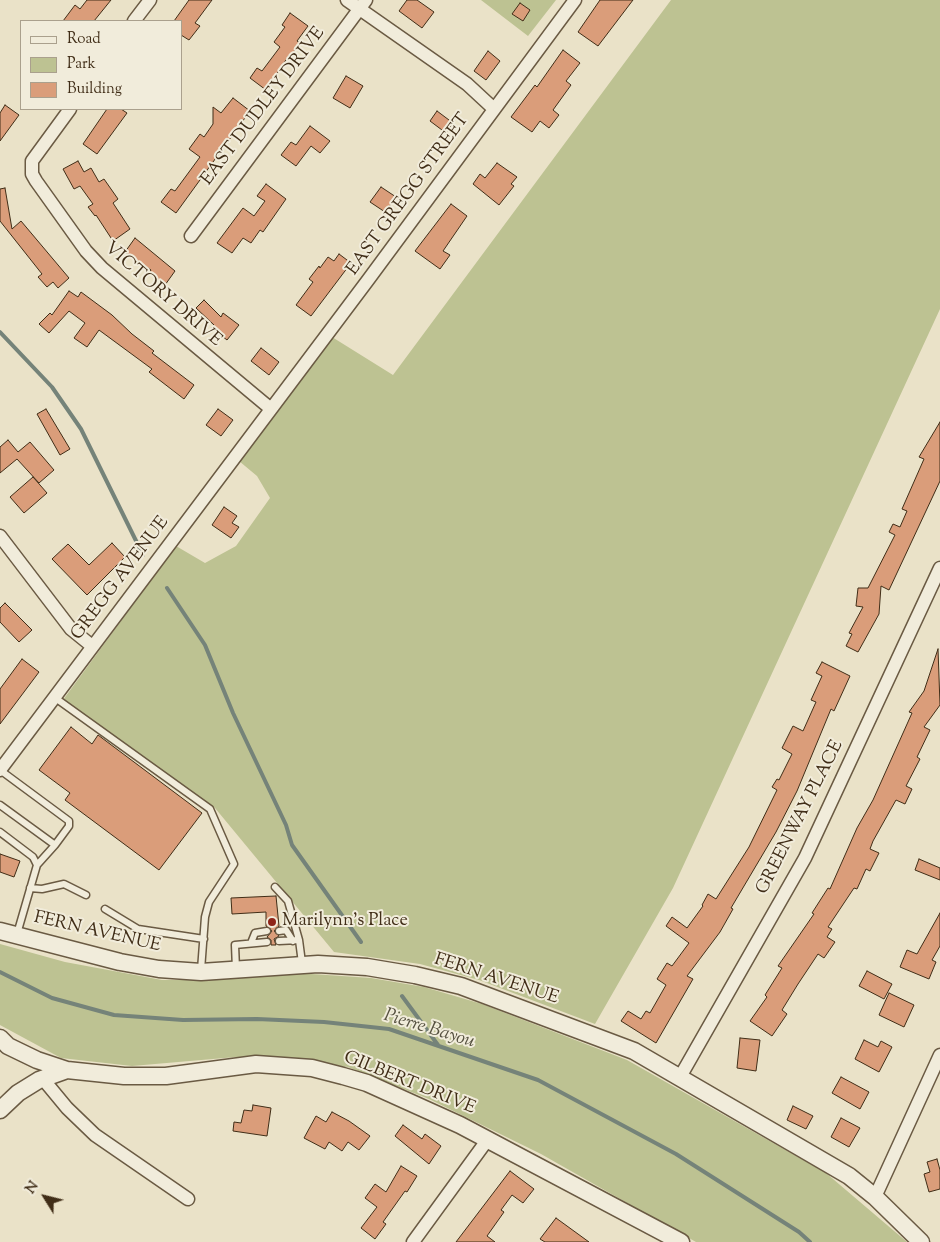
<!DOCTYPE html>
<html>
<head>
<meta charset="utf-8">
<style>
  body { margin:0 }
  #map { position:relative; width:940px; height:1242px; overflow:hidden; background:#eae2c8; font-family:"Sorts Mill Goudy",serif }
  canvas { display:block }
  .legend { position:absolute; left:20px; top:20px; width:162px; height:90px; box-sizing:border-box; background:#f1ecdb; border:1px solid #aaa08d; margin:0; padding:6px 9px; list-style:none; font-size:15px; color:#402d17 }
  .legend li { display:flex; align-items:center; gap:10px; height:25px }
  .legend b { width:25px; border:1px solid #aaa08d }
  .north { position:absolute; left:20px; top:1172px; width:50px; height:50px; -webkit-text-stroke:4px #f1ecdb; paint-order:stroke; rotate:306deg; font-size:14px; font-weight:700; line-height:20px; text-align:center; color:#402d17 }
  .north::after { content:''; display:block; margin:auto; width:18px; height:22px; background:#402d17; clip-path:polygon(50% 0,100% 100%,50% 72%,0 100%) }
</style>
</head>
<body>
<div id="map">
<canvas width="940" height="1242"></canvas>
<ul class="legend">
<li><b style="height:6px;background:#f1ecdb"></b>Road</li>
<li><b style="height:14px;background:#bdc292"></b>Park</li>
<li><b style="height:14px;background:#da9d7a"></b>Building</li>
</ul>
<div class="north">N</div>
</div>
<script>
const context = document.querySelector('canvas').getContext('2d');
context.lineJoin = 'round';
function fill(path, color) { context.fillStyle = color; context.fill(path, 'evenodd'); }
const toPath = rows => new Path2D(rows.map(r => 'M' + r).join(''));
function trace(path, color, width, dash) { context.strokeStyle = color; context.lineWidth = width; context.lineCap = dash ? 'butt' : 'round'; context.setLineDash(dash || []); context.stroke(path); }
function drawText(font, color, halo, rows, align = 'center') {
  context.font = font + ' "Sorts Mill Goudy",serif'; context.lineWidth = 4; context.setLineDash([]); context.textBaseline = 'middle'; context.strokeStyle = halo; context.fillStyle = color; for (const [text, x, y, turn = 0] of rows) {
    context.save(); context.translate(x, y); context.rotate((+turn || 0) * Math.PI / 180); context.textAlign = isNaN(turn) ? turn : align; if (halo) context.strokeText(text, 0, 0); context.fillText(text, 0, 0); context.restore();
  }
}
const green = toPath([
  [481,0,556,0,528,36],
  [671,0,940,0,940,309,673,888,595,1024,479,980,420,964,334,952,215,808,63,700,176,546,205,563,236,546,270,498,257,476,239,461,332,337,393,375],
  [0,944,65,962,162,980,213,980,297,973,371,978,424,987,482,1004,627,1060,826,1173,907,1242,696,1242,541,1154,429,1099,348,1067,295,1059,236,1057,132,1066,61,1058,0,1025]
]);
const stream = toPath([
  [0,332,52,387,81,429,143,555],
  [167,588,205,645,233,713,286,825,292,845,361,942],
  [0,972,52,998,114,1015,183,1020,257,1019,324,1022,389,1029,538,1080,676,1154,799,1232,810,1242],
  [402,996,438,1045]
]);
const building = toPath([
  [87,0,111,0,94,21,63,21,75,5,80,9,87,0],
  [189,0,212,0,195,23,200,26,189,40,181,35,181,21,174,21,189,0],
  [407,0,417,0,434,12,422,28,399,11,407,0],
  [600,0,633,0,598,46,578,32,600,0],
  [520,3,530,10,523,21,512,14,520,3],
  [290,13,308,26,297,41,300,43,292,55,290,54,266,90,250,78,257,68,262,71,280,47,274,42,285,27,282,25,290,13],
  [563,50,580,63,566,81,571,85,553,110,559,115,549,128,540,121,532,132,511,117,535,85,537,87,563,50],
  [488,51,500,61,486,80,474,71,488,51],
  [346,76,363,86,350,108,333,98,346,76],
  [233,98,250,111,176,213,161,202,171,189,175,191,200,157,189,149,200,134,204,137,213,124,213,107,221,113,233,98],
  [5,105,19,115,0,141,0,113,5,105],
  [107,109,121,109,127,113,97,154,83,144,107,109],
  [437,111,453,123,446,133,430,121,437,111],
  [310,126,330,141,320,153,311,146,296,166,281,155,291,142,296,145,310,126],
  [78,161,84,172,91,168,99,182,104,179,118,199,113,203,130,229,113,241,96,215,95,216,88,207,93,204,80,186,74,189,63,169,78,161],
  [497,163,517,177,511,184,514,186,499,205,473,184,480,174,485,178,497,163],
  [266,184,286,199,263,232,260,230,251,243,243,238,232,253,217,243,243,208,254,216,265,201,257,196,266,184],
  [381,187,396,197,385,212,370,202,381,187],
  [5,188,12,229,21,221,69,278,58,288,53,282,47,287,38,277,42,274,0,221,0,189,5,188],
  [451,204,467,216,443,251,450,255,440,269,415,251,451,204],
  [135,238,175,271,165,285,149,273,151,270,125,252,135,238],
  [339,254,351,263,311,316,296,305,313,282,309,279,319,266,320,268,328,257,334,261,339,254],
  [69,291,78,297,81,292,112,315,132,334,154,351,152,353,194,385,184,399,149,372,152,369,99,330,87,347,74,338,85,323,69,311,49,333,39,324,50,313,52,315,69,291],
  [204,300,221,317,223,313,239,325,227,340,212,328,214,325,196,308,204,300],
  [261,348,279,362,269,375,251,361,261,348],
  [46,409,70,449,60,455,37,414,46,409],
  [218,409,233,420,221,436,206,425,218,409],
  [940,422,940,481,889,590,881,586,879,614,858,652,846,646,852,634,849,633,863,607,856,606,858,588,868,588,895,535,889,532,893,524,900,527,907,511,902,509,924,459,919,457,940,422],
  [8,440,18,452,30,442,54,470,39,483,17,459,0,473,0,447,8,440],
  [33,477,47,493,24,513,10,497,33,477],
  [224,507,237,516,232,523,239,527,231,538,212,525,224,507],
  [112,543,125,557,87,595,52,559,68,544,89,565,112,543],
  [5,603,32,630,19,642,0,622,0,608,5,603],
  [938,649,940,705,924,727,930,730,917,757,920,759,906,786,912,789,905,804,896,800,873,841,870,849,879,853,870,871,866,869,857,889,854,888,828,927,832,929,827,937,835,942,824,958,818,954,798,984,782,1010,787,1014,772,1036,750,1021,767,997,765,995,782,968,778,966,814,914,812,913,828,888,830,889,857,828,873,800,912,713,909,712,924,691,938,649],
  [22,659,39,672,0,724,0,689,22,659],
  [822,662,850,676,834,711,831,709,797,791,776,832,731,908,733,909,720,932,687,976,693,979,656,1043,621,1021,628,1011,641,1019,646,1011,650,1013,666,985,657,979,667,963,672,966,689,943,666,926,672,917,687,928,703,906,702,905,708,894,716,899,749,847,777,790,772,787,777,779,779,780,792,754,782,748,793,726,803,731,816,702,811,700,822,676,816,673,822,662],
  [71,727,92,744,98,735,202,813,159,870,65,800,70,793,39,770,71,727],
  [0,854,20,861,14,877,0,872,0,854],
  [919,859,940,868,940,880,915,870,919,859],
  [276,896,279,926,274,931,279,936,274,939,276,945,271,945,271,940,267,937,272,931,266,926,266,912,232,914,231,898,276,896],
  [940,913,940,946,932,960,936,962,929,979,900,967,907,950,917,954,940,913],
  [867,971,892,984,884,999,859,986,867,971],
  [889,993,914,1005,904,1027,879,1015,889,993],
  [740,1038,760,1040,756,1071,737,1068,740,1038],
  [864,1040,878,1047,881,1041,892,1047,879,1072,855,1059,864,1040],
  [841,1077,869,1092,860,1109,832,1093,841,1077],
  [253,1105,271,1108,267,1136,233,1131,234,1122,241,1123,244,1110,252,1111,253,1105],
  [793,1106,813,1116,806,1129,787,1120,793,1106],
  [332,1112,349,1121,370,1136,359,1150,348,1142,342,1151,329,1142,325,1149,304,1138,316,1116,326,1122,332,1112],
  [841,1118,860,1128,849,1147,831,1137,841,1118],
  [403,1125,422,1139,425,1134,441,1146,429,1164,395,1136,403,1125],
  [937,1159,940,1170,940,1189,929,1192,924,1174,930,1172,927,1162,937,1159],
  [401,1166,417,1176,407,1192,405,1191,383,1222,386,1224,375,1239,361,1228,377,1207,365,1198,375,1184,386,1192,401,1166],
  [510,1171,534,1189,523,1203,512,1195,501,1210,504,1212,487,1236,495,1242,456,1242,510,1171],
  [556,1218,589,1242,545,1242,540,1239,556,1218]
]);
const service = toPath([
  [54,697,210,809,234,864,209,902,205,917,201,970],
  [0,770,69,821,69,826,55,845,37,865,17,934],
  [0,805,55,845],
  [0,832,33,857,37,865],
  [275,887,288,901,299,940],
  [30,888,42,889,64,884,86,895],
  [105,909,138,929,204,939],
  [279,931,286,930,293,941],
  [279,941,299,940,302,963],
  [251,943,255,933,267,931],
  [236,969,235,945,267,942]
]);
const minor = toPath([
  [347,0,467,84,494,109],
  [134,21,150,0],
  [70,109,32,161,32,174,36,181,86,251,102,268,271,409],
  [191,236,366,0],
  [0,536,71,629,92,646],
  [0,770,368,280,575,0],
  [680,1077,805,858,940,568],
  [43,1079,67,1108,95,1135,188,1199],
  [875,1197,940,1055],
  [413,1242,488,1139]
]);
const tertiary = toPath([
  [0,931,120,962,159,969,201,972,318,964,367,967,415,975,461,986,634,1051,849,1176,875,1197,921,1242],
  [0,1038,8,1046,37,1060,67,1070,124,1076,166,1076,256,1064,312,1068,343,1076,367,1083,460,1125,681,1242],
  [0,1110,18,1093,39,1080,67,1070]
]);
const markers = [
  [272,922,5,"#8f2418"]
];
const streetNames = [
  ["EAST DUDLEY DRIVE",264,107,-53],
  ["EAST GREGG STREET",409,195,-54],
  ["VICTORY DRIVE",162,295,41],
  ["GREGG AVENUE",121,579,-53],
  ["GREENWAY PLACE",801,818,-63],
  ["FERN AVENUE",97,933,13],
  ["FERN AVENUE",496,980,18],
  ["GILBERT DRIVE",409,1084,22]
];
const poiNames = [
  ["Marilynn's Place",282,922]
];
const waterNames = [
  ["Pierre Bayou",429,1030,17]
];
fill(green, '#bdc292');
trace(stream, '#758379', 4);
fill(building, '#da9d7a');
trace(building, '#402d17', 1);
trace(service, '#6a5a43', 9);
trace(minor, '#6a5a43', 15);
trace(tertiary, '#6a5a43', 19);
trace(service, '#f1ecdb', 6);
trace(minor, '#f1ecdb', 12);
trace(tertiary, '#f1ecdb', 16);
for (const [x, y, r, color] of markers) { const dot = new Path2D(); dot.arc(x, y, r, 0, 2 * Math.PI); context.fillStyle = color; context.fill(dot); trace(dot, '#f1ecdb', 2); }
drawText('18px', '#402d17', '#f1ecdb', streetNames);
drawText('18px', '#402d17', '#f1ecdb', poiNames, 'left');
drawText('italic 19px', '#565140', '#f1ecdb', waterNames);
</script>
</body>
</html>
